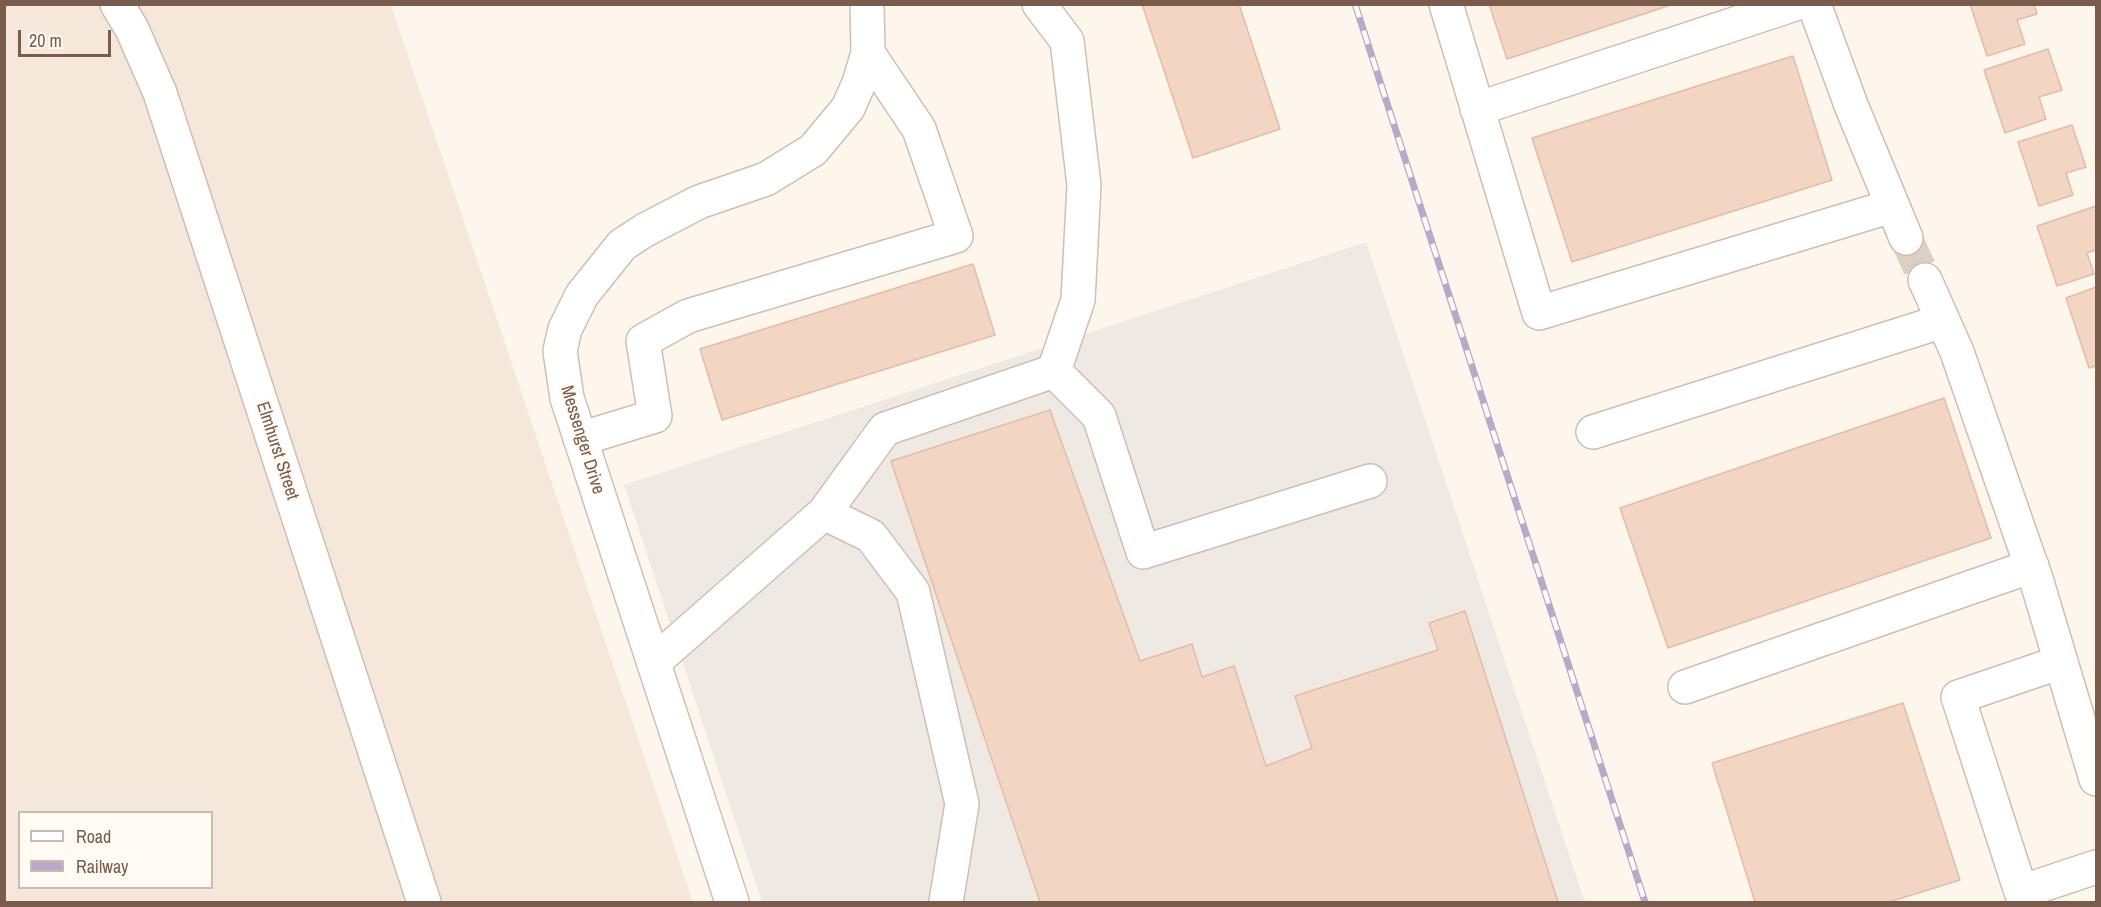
<!DOCTYPE html>
<html>
<head>
<meta charset="utf-8">
<style>
  body { margin:0 }
  #map { position:relative; width:2101px; height:907px; overflow:hidden; background:#fdf6ec; font-family:"Archivo Narrow",sans-serif }
  canvas { display:block }
  .frame { position:absolute; inset:0; border:6px solid #7a5c4d; pointer-events:none }
  .legend { position:absolute; left:18px; top:811px; width:195px; height:78px; box-sizing:border-box; background:#fffaf3; border:2px solid #cabbb1; margin:0; padding:8px 10px; list-style:none; font-size:18px; color:#7a5c4d }
  .legend li { display:flex; align-items:center; gap:12px; height:30px }
  .legend b { width:30px; border:2px solid #cabbb1 }
  .scale { position:absolute; left:18px; top:30px; width:93px; height:27px; box-sizing:border-box; border:3px solid #7a5c4d; border-top:0; padding-left:8px; font-size:18px; line-height:21px; white-space:nowrap; color:#7a5c4d; -webkit-text-stroke:4px #fffaf3; paint-order:stroke }
</style>
</head>
<body>
<div id="map">
<canvas width="2101" height="907"></canvas>
<div class="frame"></div>
<ul class="legend">
<li><b style="height:8px;background:#fff"></b>Road</li>
<li><b style="height:8px;background:#b9a8c9"></b>Railway</li>
</ul>
<div class="scale">20 m</div>
</div>
<script>
const context = document.querySelector('canvas').getContext('2d');
context.lineJoin = 'round';
function fill(path, color) { context.fillStyle = color; context.fill(path, 'evenodd'); }
const toPath = rows => new Path2D(rows.map(r => 'M' + r).join(''));
function trace(path, color, width, dash) { context.strokeStyle = color; context.lineWidth = width; context.lineCap = dash ? 'butt' : 'round'; context.setLineDash(dash || []); context.stroke(path); }
function drawText(font, color, halo, rows, align = 'center') {
  context.font = font + ' "Archivo Narrow",sans-serif'; context.lineWidth = 5; context.setLineDash([]); context.textBaseline = 'middle'; context.strokeStyle = halo; context.fillStyle = color; for (const [text, x, y, turn = 0] of rows) {
    context.save(); context.translate(x, y); context.rotate((+turn || 0) * Math.PI / 180); context.textAlign = isNaN(turn) ? turn : align; if (halo) context.strokeText(text, 0, 0); context.fillText(text, 0, 0); context.restore();
  }
}
const residential = toPath([
  [5,5,391,5,693,902,5,902],
  [20,812,212,812,212,888,20,888]
]);
const industrial = toPath([
  [1366,242,1585,902,762,902,624,485]
]);
const building = toPath([
  [1142,4,1239,4,1280,129,1193,158,1142,4],
  [1489,4,1674,4,1507,59,1489,4],
  [1970,4,2034,4,2037,14,2017,20,2025,44,1987,56,1970,4],
  [2048,49,2062,90,2039,97,2046,119,2005,133,1984,70,2048,49],
  [1793,56,1832,180,1572,262,1532,138,1793,56],
  [2072,125,2086,167,2066,173,2073,195,2039,206,2018,142,2072,125],
  [2096,206,2096,250,2087,253,2094,274,2057,286,2037,226,2096,206],
  [973,264,995,335,722,420,700,349,973,264],
  [2096,287,2096,366,2089,368,2066,298,2096,287],
  [1944,398,1991,538,1668,648,1620,508,1944,398],
  [1050,410,1140,661,1192,644,1202,677,1234,666,1266,766,1312,748,1295,696,1438,650,1429,623,1465,611,1558,902,1040,902,891,461,1050,410],
  [1903,703,1960,880,1889,902,1755,902,1712,763,1903,703]
]);
const minorTunnel = toPath([
  [1906,238,1925,280]
]);
const minor = toPath([
  [117,4,132,29,160,93,424,902],
  [1446,4,1539,313,1892,206],
  [1814,4,1851,105,1906,238],
  [1477,109,1795,4],
  [1925,280,1957,352,2037,582,2096,779],
  [1054,371,1099,416,1143,552,1370,481],
  [1593,432,1943,321],
  [580,439,655,416,643,341,688,316,956,236,919,129,868,53],
  [824,513,871,536,913,592,962,804,946,902],
  [654,662,824,513,885,429,1054,371,1078,300,1084,185,1067,41,1039,4],
  [2061,662,1958,697,2021,892,2096,867],
  [1685,687,2032,566],
  [732,902,567,398,560,351,565,329,582,295,622,245,645,230,699,202,766,179,813,150,848,108,859,83,868,53,867,4]
]);
const rail = toPath([
  [1355,4,1645,902]
]);
const streetNames = [
  ["Messenger Drive",582,440,73],
  ["Elmhurst Street",277,451,72]
];
fill(residential, '#f5e8da');
fill(industrial, '#efe9e4');
fill(building, '#f3d5c3');
trace(building, '#e6bba3', 1.5);
trace(minorTunnel, '#dcd0c4', 33, [33, 16]);
trace(minor, '#d1beb0', 36);
trace(minor, '#fff', 33);
trace(rail, '#b9a8c9', 7);
trace(rail, '#fffaf3', 4.5, [14]);
drawText('18px', '#7a5c4d', '#fffaf3', streetNames);
</script>
</body>
</html>
